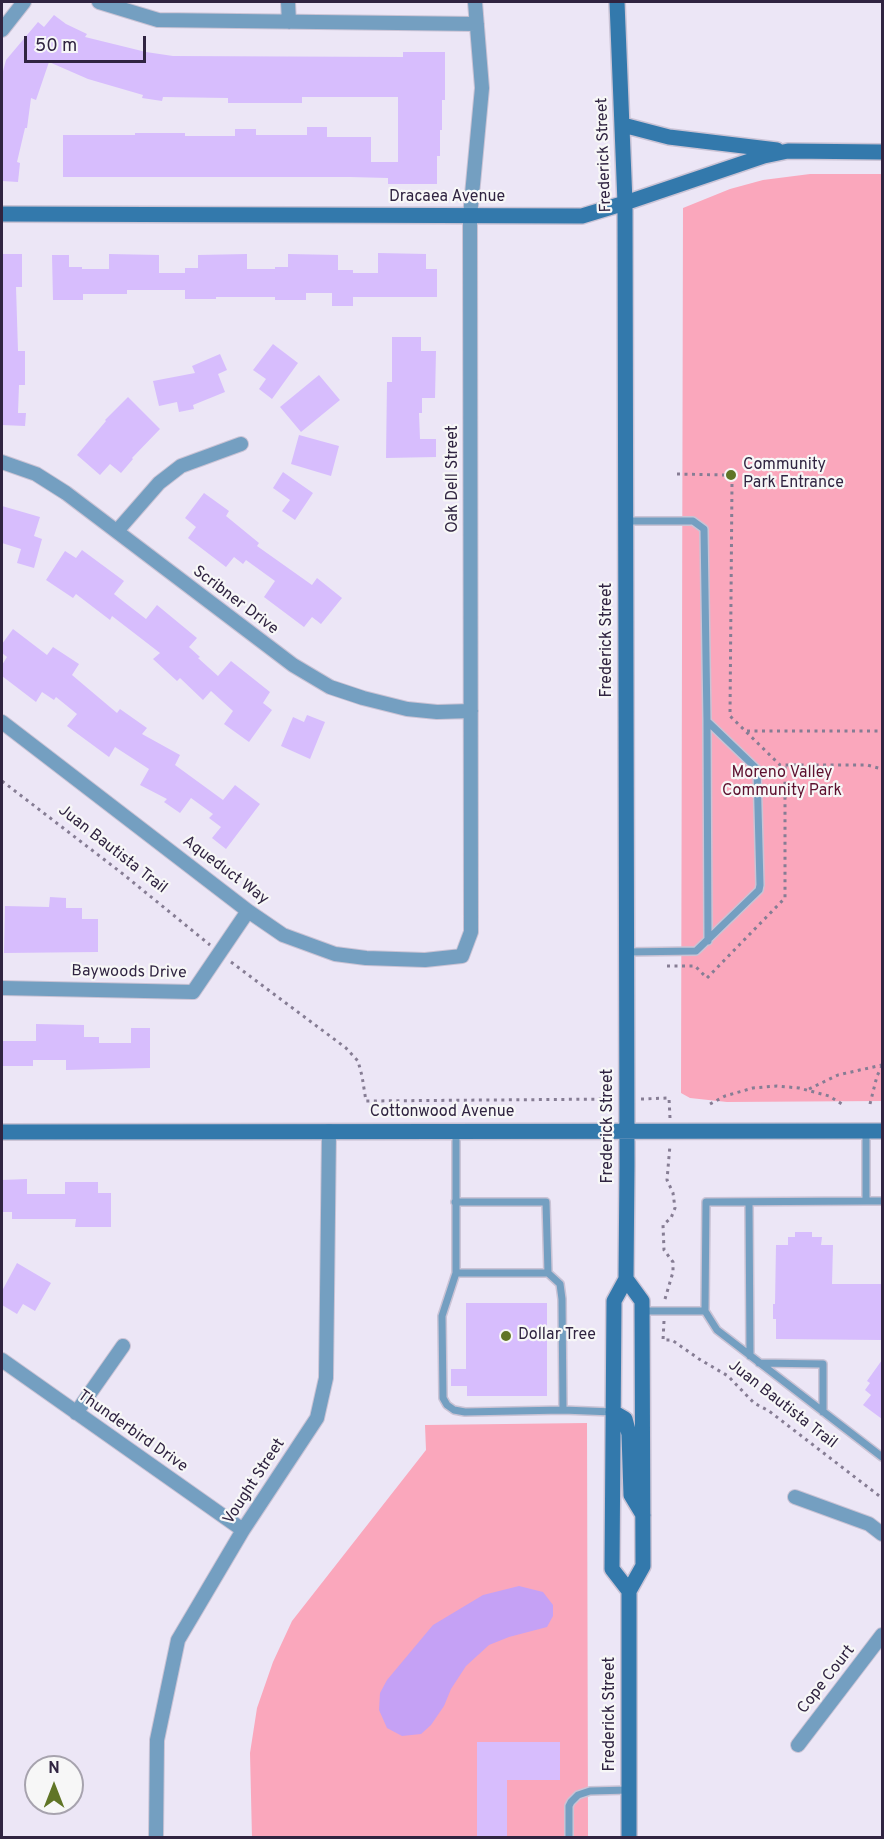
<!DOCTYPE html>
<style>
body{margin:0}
#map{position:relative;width:884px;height:1839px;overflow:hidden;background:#ece6f6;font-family:Overpass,sans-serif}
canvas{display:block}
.frame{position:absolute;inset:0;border:3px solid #302441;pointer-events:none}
.north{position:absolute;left:24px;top:1755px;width:60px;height:60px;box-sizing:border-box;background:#f7f7f7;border:2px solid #a7a3ae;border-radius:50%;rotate:0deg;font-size:16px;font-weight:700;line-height:24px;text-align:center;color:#302441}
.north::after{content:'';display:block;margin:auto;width:21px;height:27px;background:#607526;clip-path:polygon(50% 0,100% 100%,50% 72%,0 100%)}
.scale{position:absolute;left:24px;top:36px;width:122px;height:27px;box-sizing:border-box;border:3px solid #302441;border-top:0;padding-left:8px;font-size:18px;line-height:21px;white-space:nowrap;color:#302441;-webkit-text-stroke:4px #f7f7f7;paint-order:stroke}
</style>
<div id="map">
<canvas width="884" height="1839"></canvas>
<div class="frame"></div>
<div class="north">N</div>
<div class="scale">50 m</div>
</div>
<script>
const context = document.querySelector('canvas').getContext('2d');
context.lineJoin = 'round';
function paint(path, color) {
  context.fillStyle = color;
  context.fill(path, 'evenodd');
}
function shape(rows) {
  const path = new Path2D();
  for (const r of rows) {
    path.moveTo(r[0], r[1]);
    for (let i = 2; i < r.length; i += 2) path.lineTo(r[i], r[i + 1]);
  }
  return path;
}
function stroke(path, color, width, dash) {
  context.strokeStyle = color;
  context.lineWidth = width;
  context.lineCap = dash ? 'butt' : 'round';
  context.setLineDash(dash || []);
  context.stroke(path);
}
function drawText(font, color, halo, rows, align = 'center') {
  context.font = font + ' Overpass,sans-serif';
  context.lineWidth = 4.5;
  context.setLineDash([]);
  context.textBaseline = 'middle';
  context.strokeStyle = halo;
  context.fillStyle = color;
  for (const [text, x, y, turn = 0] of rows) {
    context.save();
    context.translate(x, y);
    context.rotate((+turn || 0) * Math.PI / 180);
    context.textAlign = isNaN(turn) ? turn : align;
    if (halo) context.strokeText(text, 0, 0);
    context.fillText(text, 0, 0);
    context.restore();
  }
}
paint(shape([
 [810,174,882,174,882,1101,727,1102,690,1098,681,1093,683,208,730,189,763,180],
 [587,1423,588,1837,252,1838,250,1753,257,1708,273,1662,292,1621,426,1450,425,1425]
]), '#faa7bc');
paint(shape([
 [519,1586,543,1592,553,1605,553,1616,547,1627,509,1637,489,1645,466,1666,451,1689,444,1706,431,1725,421,1734,402,1736,387,1728,379,1710,380,1693,387,1680,433,1625,483,1595]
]), '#c5a1f5');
paint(shape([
 [54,15,66,24,87,34,85,37,146,52,173,56,403,57,403,52,445,52,445,100,442,100,442,130,440,130,440,156,437,156,437,184,388,184,388,178,350,177,63,177,63,135,135,135,135,133,185,133,185,136,235,136,235,129,256,129,256,135,307,135,307,127,327,127,327,137,371,137,371,162,398,162,398,97,302,97,302,103,228,103,228,98,163,97,162,101,142,98,143,95,88,79,49,62,36,100,31,98,27,128,25,128,17,162,20,163,18,182,2,181,2,75,6,60,38,22,44,27],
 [378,253,426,254,426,269,437,269,437,297,353,297,353,306,332,306,332,293,306,293,306,300,275,300,275,297,216,297,216,299,185,299,185,290,127,290,127,294,83,294,83,300,53,300,52,255,69,255,69,267,82,267,82,269,109,269,109,254,159,255,159,273,185,273,185,268,198,268,198,255,247,254,247,269,275,269,275,267,288,267,288,254,338,255,338,270,353,270,353,273,378,273],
 [2,254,22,254,22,287,16,287,18,351,25,351,25,385,19,385,18,413,26,413,25,426,2,425],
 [392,337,421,337,421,351,436,351,435,398,422,398,422,413,419,413,420,439,436,439,436,457,386,458,387,382,392,382],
 [273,344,298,363,272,399,259,389,266,379,253,370],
 [220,354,227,370,218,374,225,392,193,405,194,409,179,412,177,402,159,406,153,381,195,373,192,366],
 [319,375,340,400,301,432,280,407],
 [128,397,160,429,132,458,133,459,121,473,110,464,100,475,77,455,106,421,105,420],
 [299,435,339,446,331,476,291,464],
 [283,472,313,493,295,520,282,511,290,500,273,488],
 [204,493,229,511,226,516,259,543,257,546,312,585,317,578,342,598,321,624,312,617,304,627,264,597,275,581,246,560,243,564,234,557,226,567,188,538,196,527,185,518],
 [2,506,40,517,34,536,42,539,34,568,17,563,21,549,2,543],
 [82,550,124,581,114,594,124,602,146,619,157,605,197,638,189,647,200,657,198,658,218,676,231,661,270,692,263,703,272,710,249,742,224,724,233,711,211,691,203,700,180,678,177,681,153,659,160,653,112,616,110,620,76,594,73,598,46,580,65,551,76,558],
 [13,629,47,655,53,647,79,664,72,675,117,713,120,709,147,728,142,734,180,755,175,765,223,800,235,785,260,804,226,849,212,838,221,827,209,818,213,814,191,798,180,813,164,802,167,799,140,785,149,769,115,747,109,757,67,726,77,714,56,697,54,700,42,692,36,702,2,676,2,665,7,657,2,653,2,644],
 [307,715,325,722,310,759,281,746,293,717,304,722],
 [50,897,66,898,66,908,82,908,82,919,98,919,98,952,4,953,5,906,49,907],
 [36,1024,84,1025,84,1037,99,1037,99,1043,131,1043,131,1028,150,1028,150,1068,66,1070,66,1060,33,1060,33,1066,2,1066,2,1041,36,1041],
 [27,1179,27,1194,65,1194,65,1182,98,1182,98,1193,111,1193,111,1227,75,1227,76,1219,12,1219,12,1212,2,1212,2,1180],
 [795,1232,812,1232,812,1237,822,1237,821,1245,833,1245,832,1284,882,1284,882,1340,776,1339,776,1319,773,1319,773,1304,775,1304,776,1245,788,1245,788,1237,795,1237],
 [17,1263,51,1283,35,1311,23,1304,17,1314,2,1305,2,1291],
 [466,1303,547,1303,547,1396,467,1396,467,1386,451,1386,451,1369,466,1369],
 [882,1360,882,1419,863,1405,871,1395,865,1390,870,1383,867,1381],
 [477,1742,560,1742,560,1780,507,1780,507,1838,477,1838]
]), '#d7bdfd');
const lane = shape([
 [625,521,693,521,704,529,707,721,757,769,760,885,759,890,696,951,626,952],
 [707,721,708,941],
 [456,1131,456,1273,442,1316,443,1398,447,1405,454,1410,465,1412,563,1410,613,1412],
 [866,1131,866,1201,706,1202,705,1311,717,1330,882,1457],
 [866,1201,882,1201],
 [455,1202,546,1202,548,1273],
 [749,1202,750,1356],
 [456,1273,548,1273,560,1284,562,1299,563,1410],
 [642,1311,705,1311],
 [759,1363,823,1364,823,1412],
 [569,1838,569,1806,571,1802,578,1795,590,1791,629,1790]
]);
const street = shape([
 [99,2,158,20,477,24],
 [288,2,289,22],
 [2,30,24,2],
 [2,462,36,474,66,493,293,665,330,687,363,698,407,709,437,712,471,711],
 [117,531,159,483,181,466,241,444],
 [2,722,248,911,283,935,335,954,366,958,425,960,462,956,471,932,470,216,482,88,475,2],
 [2,988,193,992,248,911],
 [2,1360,243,1530],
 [76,1413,123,1346],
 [795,1497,869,1524,882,1534],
 [798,1745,882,1635],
 [156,1838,157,1740,178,1640,243,1530,317,1418,326,1378,329,1131]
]);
const secondary = shape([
 [617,2,625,203,627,1165,626,1279,614,1301,612,1569,629,1591],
 [623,125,669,137,777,150],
 [2,214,582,216,625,203,764,156,788,151,882,152],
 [2,1132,882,1131],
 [626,1279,642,1301,643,1566,629,1591,629,1838],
 [613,1412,625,1419,629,1434,631,1495,643,1515]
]);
stroke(lane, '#cac3d5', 10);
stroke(street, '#cac3d5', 16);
stroke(secondary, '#cac3d5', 18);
stroke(shape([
 [677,474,725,475,732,482,730,716,780,765,867,765,882,769],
 [747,731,882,731],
 [2,781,123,874,210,945],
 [231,962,346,1048,358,1061,362,1076,366,1101,613,1099],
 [667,966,695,966,707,978,785,898,785,765],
 [809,1089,838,1075,882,1065],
 [641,1099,669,1098,670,1118],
 [710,1104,725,1096,753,1088,777,1086,799,1088,829,1096,842,1104],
 [870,1104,877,1076,882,1066],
 [665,1299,673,1272,673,1262,664,1250,663,1225,671,1218,675,1208,673,1193,667,1180,670,1145],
 [664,1321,663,1340,672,1340,699,1359,728,1376,754,1403,769,1411,882,1498]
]), '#867d94', 3, [3, 4.5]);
stroke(lane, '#749fc1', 7);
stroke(street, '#749fc1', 14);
stroke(secondary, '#3379ac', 15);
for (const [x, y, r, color] of [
 [731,475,6,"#607526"],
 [506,1336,6,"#607526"]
]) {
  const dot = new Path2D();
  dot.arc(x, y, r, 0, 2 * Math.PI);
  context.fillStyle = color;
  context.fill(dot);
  stroke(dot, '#f7f7f7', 2);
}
drawText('16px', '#302441', '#f7f7f7', [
 ["Frederick Street",605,155,-92],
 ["Dracaea Avenue",447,198],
 ["Oak Dell Street",454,479,-90],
 ["Scribner Drive",235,601,37],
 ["Frederick Street",608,640,-90],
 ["Juan Bautista Trail",112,850,38],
 ["Aqueduct Way",225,871,37],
 ["Baywoods Drive",129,973,1],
 ["Cottonwood Avenue",442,1113],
 ["Frederick Street",609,1126,-90],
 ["Juan Bautista Trail",782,1405,38],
 ["Thunderbird Drive",132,1432,35],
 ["Vought Street",255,1482,-57],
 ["Cope Court",827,1680,-52],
 ["Frederick Street",611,1714,-90]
]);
drawText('16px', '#302441', '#f7f7f7', [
 ["Community",743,466],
 ["Park Entrance",743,484],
 ["Dollar Tree",518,1336]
], 'left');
drawText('16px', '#5d102e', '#f7f7f7', [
 ["Moreno Valley",782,774],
 ["Community Park",782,792]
]);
</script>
